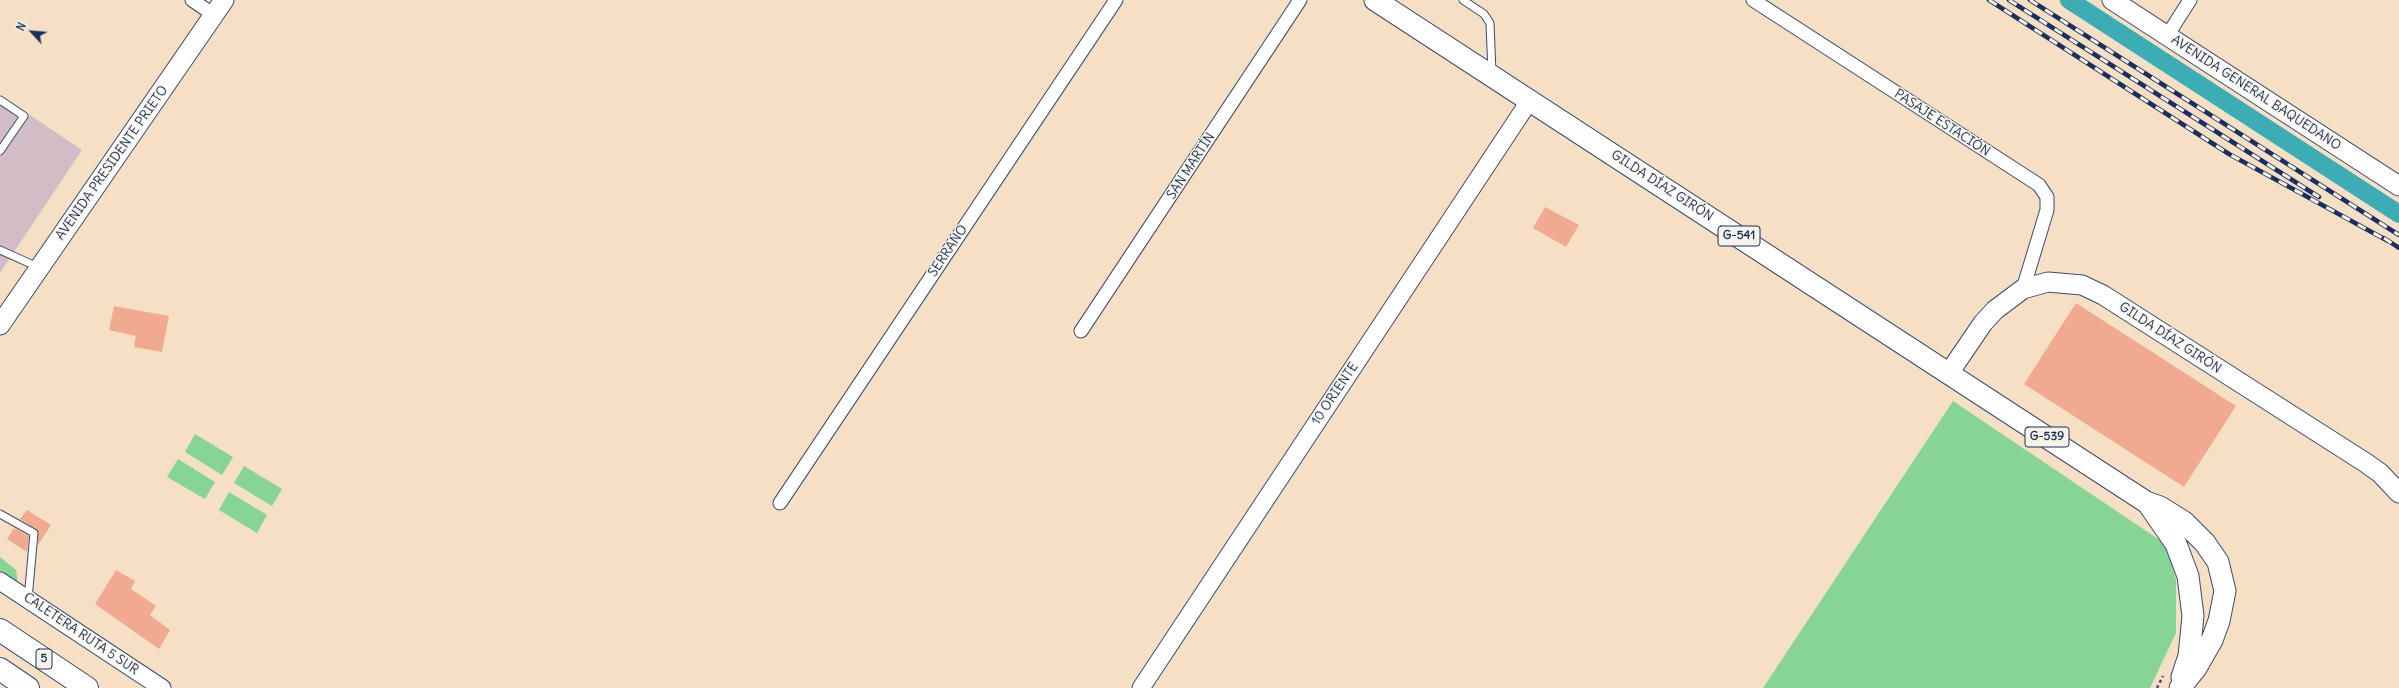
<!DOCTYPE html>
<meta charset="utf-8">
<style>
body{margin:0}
#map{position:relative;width:2399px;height:688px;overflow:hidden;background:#f5e0c6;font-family:Delius,sans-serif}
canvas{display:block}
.north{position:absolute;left:12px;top:12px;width:40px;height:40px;-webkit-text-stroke:3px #f7f3e8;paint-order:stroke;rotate:296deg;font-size:11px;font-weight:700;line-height:16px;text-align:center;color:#1b2f5e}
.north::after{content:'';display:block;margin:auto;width:14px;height:18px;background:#1b2f5e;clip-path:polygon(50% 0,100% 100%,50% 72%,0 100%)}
</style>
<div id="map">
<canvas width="2399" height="688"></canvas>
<div class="north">N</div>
</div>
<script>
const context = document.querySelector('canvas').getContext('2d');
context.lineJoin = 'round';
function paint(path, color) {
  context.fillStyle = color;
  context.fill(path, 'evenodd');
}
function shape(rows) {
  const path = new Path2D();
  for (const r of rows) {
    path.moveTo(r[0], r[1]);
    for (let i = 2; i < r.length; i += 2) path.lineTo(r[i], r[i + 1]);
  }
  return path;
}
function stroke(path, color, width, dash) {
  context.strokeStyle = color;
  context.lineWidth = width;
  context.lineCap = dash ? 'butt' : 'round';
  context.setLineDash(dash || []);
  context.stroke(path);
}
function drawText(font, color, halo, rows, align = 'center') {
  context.font = font + ' Delius,sans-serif';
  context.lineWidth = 3;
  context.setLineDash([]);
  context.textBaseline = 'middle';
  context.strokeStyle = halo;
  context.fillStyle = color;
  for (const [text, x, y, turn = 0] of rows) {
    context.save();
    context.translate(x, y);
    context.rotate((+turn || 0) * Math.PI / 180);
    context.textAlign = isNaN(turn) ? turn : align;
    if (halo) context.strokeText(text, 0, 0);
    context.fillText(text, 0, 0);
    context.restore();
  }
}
paint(shape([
 [0,95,82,150,0,273]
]), '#d2bdc7');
paint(shape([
 [1953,401,2167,545,2176,580,2176,633,2150,688,1763,688],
 [195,434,233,457,222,475,185,452],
 [178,459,215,482,205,499,167,477],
 [244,466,282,489,272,506,234,483],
 [229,492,267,515,257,533,219,510],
 [0,557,16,570,18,584,0,572]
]), '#86d594');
stroke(shape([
 [2069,0,2399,214]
]), '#3cadb5', 18);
paint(shape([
 [1545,207,1579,225,1566,247,1533,228],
 [2076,303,2236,406,2184,487,2024,384],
 [114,306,169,316,162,352,134,347,136,336,109,330],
 [27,510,51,525,38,545,38,530,20,519],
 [14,528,29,536,27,552,7,539],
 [116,570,135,581,131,589,156,606,150,615,170,630,159,649,95,604]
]), '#f1a991');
const service = shape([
 [1463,0,1484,14,1490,23,1492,73],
 [0,100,24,116,0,151],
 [0,250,38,267],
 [0,514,34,533,28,599]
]);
const minor = shape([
 [192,0,214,15],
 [1753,0,2039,185,2047,197,2047,210,2023,289],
 [2167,36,2190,0],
 [1081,331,1300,0],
 [780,503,1116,0]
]);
const tertiary = shape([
 [0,581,162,688],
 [1141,688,1530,100]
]);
const secondary = shape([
 [2112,0,2399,186],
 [0,325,224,0],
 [1949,373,1983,323,1995,310,2023,289,2048,282,2082,285,2103,295,2366,463,2380,473,2399,493]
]);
const primary = shape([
 [1375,0,2146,502,2160,507,2184,522,2205,543,2218,562,2225,591,2219,621,2212,640,2196,668,2180,688],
 [2149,505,2176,544,2188,576,2193,616,2189,656,2182,677]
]);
const motorway = shape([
 [0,630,87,688],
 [0,669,28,688]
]);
stroke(service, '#3c4a6e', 9);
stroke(minor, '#3c4a6e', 15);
stroke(tertiary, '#3c4a6e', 19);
stroke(secondary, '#3c4a6e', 21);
stroke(primary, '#3c4a6e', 23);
stroke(motorway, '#3c4a6e', 24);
stroke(shape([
 [2157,688,2163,676]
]), '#3c4a6e', 2.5, [3, 3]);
stroke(service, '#fff', 7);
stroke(minor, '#fff', 13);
stroke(tertiary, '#fff', 17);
stroke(secondary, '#fff', 19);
stroke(primary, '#fff', 21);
stroke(motorway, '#fff', 22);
const rail = shape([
 [1989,0,2229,154,2388,241],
 [2009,0,2319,197],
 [2030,0,2399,235],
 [2384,238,2399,248]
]);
stroke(rail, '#1b2f5e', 4.5);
stroke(rail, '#f7f3e8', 3, [9]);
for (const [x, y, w] of [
 [1739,236,42],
 [2047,437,44],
 [44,659,16]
]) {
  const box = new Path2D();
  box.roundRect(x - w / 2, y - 10, w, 20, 3);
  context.fillStyle = '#f7f3e8';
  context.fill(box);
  stroke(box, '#1b2f5e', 1);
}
drawText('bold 12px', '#1b2f5e', null, [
 ["G-541",1739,236],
 ["G-539",2047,437],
 ["5",44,659]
]);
drawText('13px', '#1b2f5e', '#f7f3e8', [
 ["AVENIDA GENERAL BAQUEDANO",2256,93,33],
 ["PASAJE ESTACIÓN",1942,123,33],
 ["AVENIDA PRESIDENTE PRIETO",112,163,-55],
 ["SAN MARTÍN",1191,166,-57],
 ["GILDA DÍAZ GIRÓN",1662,186,33],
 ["SERRANO",948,251,-56],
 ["GILDA DÍAZ GIRÓN",2170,338,33],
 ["10 ORIENTE",1335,394,-56],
 ["CALETERA RUTA 5 SUR",81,634,34]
]);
</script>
